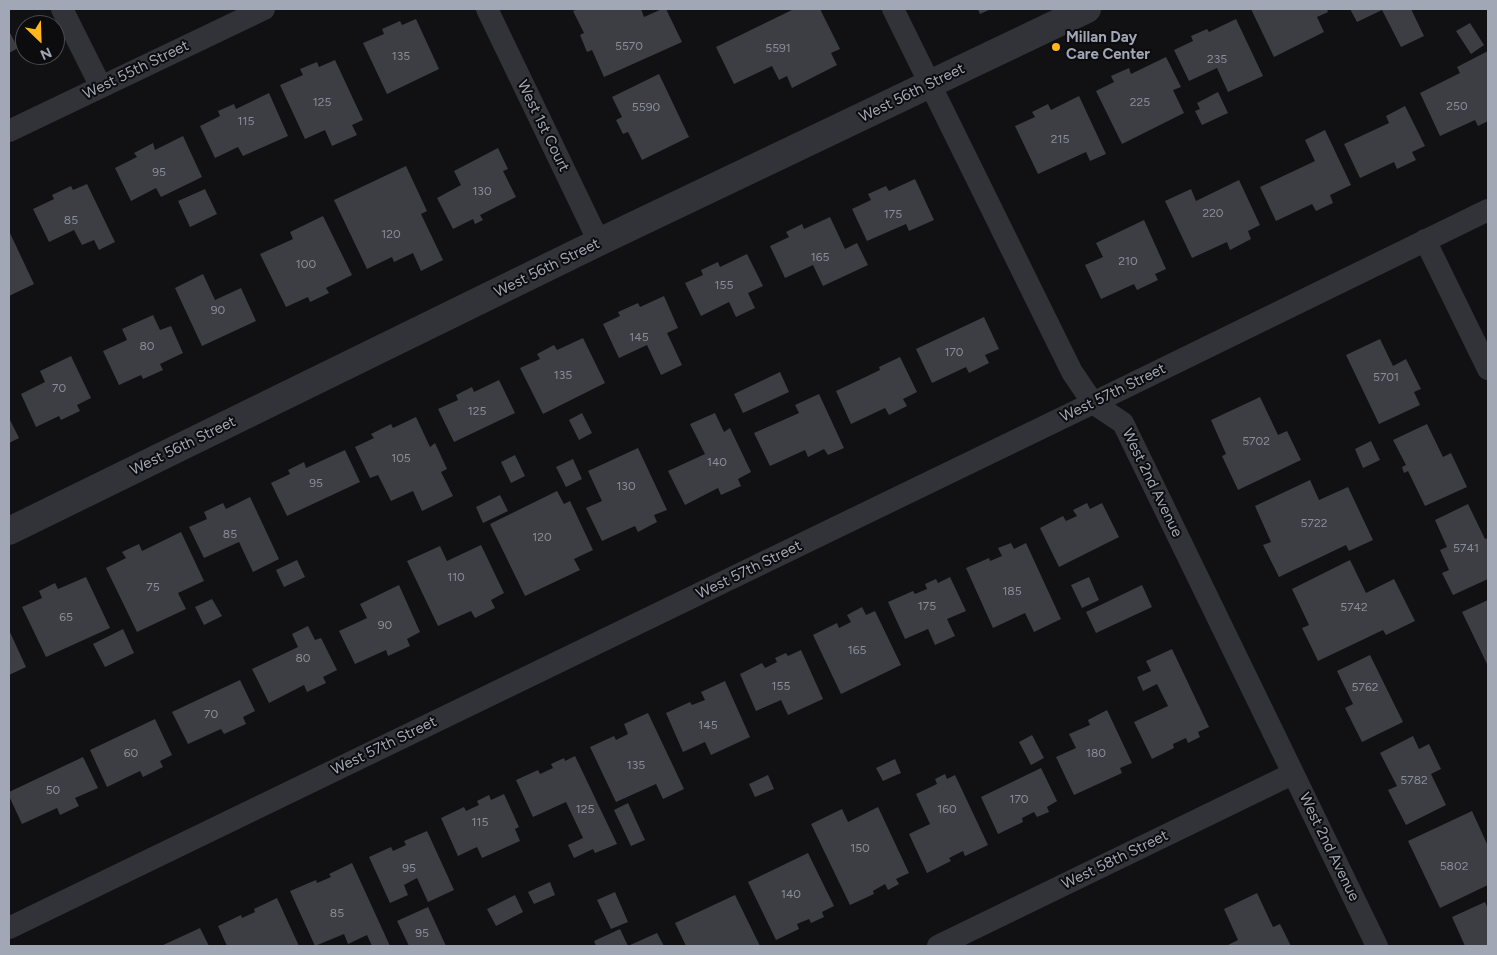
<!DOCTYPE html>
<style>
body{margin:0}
#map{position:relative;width:1497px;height:955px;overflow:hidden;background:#111113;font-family:Figtree,sans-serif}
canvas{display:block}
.frame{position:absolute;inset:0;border:10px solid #a1a7b5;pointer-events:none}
.north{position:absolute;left:15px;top:15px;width:50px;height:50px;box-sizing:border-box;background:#0c0c0e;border:1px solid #484a51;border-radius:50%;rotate:156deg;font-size:14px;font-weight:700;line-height:20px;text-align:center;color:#a1a7b5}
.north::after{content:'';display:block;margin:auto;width:18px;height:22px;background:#ffb71d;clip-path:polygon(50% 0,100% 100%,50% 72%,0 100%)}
</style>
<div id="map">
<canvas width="1497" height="955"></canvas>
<div class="frame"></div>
<div class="north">N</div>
</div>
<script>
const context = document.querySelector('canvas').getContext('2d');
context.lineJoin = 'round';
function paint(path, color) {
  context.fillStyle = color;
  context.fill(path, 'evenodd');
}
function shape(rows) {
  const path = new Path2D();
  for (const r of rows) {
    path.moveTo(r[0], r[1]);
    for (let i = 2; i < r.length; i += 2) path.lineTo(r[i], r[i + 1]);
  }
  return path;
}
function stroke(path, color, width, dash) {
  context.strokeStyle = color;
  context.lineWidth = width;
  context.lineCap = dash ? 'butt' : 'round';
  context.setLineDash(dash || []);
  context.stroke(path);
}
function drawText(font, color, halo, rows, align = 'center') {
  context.font = font + ' Figtree,sans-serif';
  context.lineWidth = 4;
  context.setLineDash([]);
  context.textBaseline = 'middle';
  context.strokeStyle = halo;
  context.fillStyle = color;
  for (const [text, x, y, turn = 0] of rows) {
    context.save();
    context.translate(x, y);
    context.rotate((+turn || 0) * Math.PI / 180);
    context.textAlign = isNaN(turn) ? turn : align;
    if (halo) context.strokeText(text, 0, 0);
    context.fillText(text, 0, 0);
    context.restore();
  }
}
paint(shape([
 [578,9,641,9,644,17,662,9,666,9,682,42,604,77,592,50,587,52,580,35,584,33,573,11],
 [794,9,820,9,840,49,831,53,837,65,792,88,787,76,779,80,772,66,734,84,716,47],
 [978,9,991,9,980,14],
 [1251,9,1327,9,1328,12,1317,17,1324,32,1274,57],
 [1350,9,1411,9,1424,36,1401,47,1382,10,1357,22],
 [416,19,439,69,387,94,363,43,384,34,382,29,400,21,402,25],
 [1236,19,1263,76,1228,92,1217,68,1189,81,1174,50,1193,41,1191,36,1207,29,1209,32],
 [1470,23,1484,45,1471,54,1456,31],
 [9,31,18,48,9,53],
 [1488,51,1488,121,1478,126,1475,120,1440,136,1420,93,1460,73,1457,67],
 [1166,57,1181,87,1173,90,1184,113,1122,144,1096,91,1114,82,1111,76,1129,68,1131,74],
 [335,60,363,120,352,125,357,135,332,146,325,130,305,139,280,85,303,75,300,69,317,62,319,67],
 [659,74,689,137,642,160,628,132,623,134,616,120,622,117,612,97],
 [1218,92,1228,113,1202,125,1195,111,1200,109,1197,103],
 [269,93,288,136,243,156,238,147,215,158,200,126,220,116,218,111,234,104,236,109],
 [1079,96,1106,154,1090,161,1086,152,1038,174,1015,126,1035,117,1032,112,1048,104,1051,110],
 [1405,106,1425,146,1412,152,1416,160,1397,169,1394,162,1360,178,1344,144,1389,123,1386,116],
 [1325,130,1351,185,1330,195,1333,203,1316,211,1312,204,1276,221,1260,187,1315,161,1305,140],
 [183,136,202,177,161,197,156,188,131,201,115,168,137,157,134,153,153,143,155,150],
 [498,148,508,169,503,171,516,197,480,215,483,220,475,224,473,219,453,229,437,198,461,185,454,171],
 [406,166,427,211,421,214,443,260,421,271,413,253,394,262,392,257,367,269,334,200],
 [915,179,934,220,909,231,906,224,867,241,852,209,871,200,868,194,886,186,889,191],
 [1239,180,1260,225,1248,231,1251,239,1230,250,1227,242,1192,258,1165,201,1191,189,1196,201],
 [87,184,115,242,99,250,94,240,82,245,74,230,49,242,33,209,54,199,52,195,71,186,73,190],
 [205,189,217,214,190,227,178,201],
 [323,216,352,275,326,288,329,293,310,302,308,297,286,307,260,254,293,239,290,232],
 [830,217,845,249,857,243,868,265,823,286,813,265,785,278,770,246,789,237,786,232,802,224,804,229],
 [1144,220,1166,269,1155,274,1158,280,1137,290,1134,284,1101,299,1085,265,1103,257,1096,243],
 [9,231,34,284,9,296],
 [747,254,763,286,748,293,755,308,736,317,729,302,701,316,685,283,703,275,701,270,718,262,720,267],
 [203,274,215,300,241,288,256,321,202,346,175,288],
 [664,296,678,328,667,333,682,365,661,375,647,345,619,358,603,324,620,316,618,312,638,303,640,307],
 [153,315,160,330,171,326,183,353,160,364,163,370,143,379,141,375,119,385,103,351,127,340,122,329],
 [984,317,999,349,985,355,989,363,969,373,966,367,932,383,916,349],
 [583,338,605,383,543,414,520,368,540,359,537,354,554,345,557,350],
 [1380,339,1393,366,1406,359,1421,389,1414,392,1420,405,1379,424,1346,355],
 [71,356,91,398,77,405,80,411,61,420,59,416,36,427,21,394,45,382,40,371],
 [900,357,917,392,903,399,907,406,889,415,885,408,851,424,836,391,880,370,879,367],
 [780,372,789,392,743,413,734,394],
 [499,380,515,413,454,442,438,409,458,400,456,395,472,387,474,392],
 [819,394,844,448,828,455,824,449,808,457,805,450,770,466,754,433,799,413,795,405],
 [1260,397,1278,435,1287,431,1301,460,1238,490,1222,456,1226,454,1211,420],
 [582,413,592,433,579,440,569,420],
 [715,413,724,432,730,428,751,472,738,479,741,486,721,495,718,488,685,505,668,471,705,454,690,424],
 [416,417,430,447,435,443,447,469,441,472,453,496,422,511,413,491,391,501,378,475,370,478,355,447,374,438,371,434,391,424,393,428],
 [9,418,19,438,9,443],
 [1427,424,1443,457,1451,453,1467,487,1425,506,1408,471,1404,473,1402,467,1406,465,1393,440],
 [1371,441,1380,460,1363,468,1355,449],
 [638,448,667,510,654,515,657,522,638,532,635,526,602,541,586,508,602,501,588,471],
 [345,450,360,482,287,516,271,483,290,474,288,470,304,462,306,468],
 [515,455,525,476,511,483,501,462],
 [573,459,582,479,566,487,556,467],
 [1310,480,1319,500,1348,487,1373,540,1349,551,1346,545,1279,577,1263,545,1271,542,1255,506],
 [557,491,564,504,570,501,593,550,574,559,580,570,525,596,490,524],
 [500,495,508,511,483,523,476,507],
 [250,497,279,559,253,572,239,542,204,558,189,527,207,519,204,512,223,503,226,509],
 [1087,503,1090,509,1102,503,1119,537,1059,567,1040,528,1063,516,1066,521,1077,516,1073,510],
 [1468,504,1485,539,1488,538,1488,579,1453,595,1442,573,1449,570,1440,550,1447,547,1435,520],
 [181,532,204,581,178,593,186,609,137,632,106,568,126,558,122,552,139,544,142,551],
 [1011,543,1014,549,1026,543,1061,619,1034,632,1025,613,993,628,966,568,989,558,990,561,1002,556,998,548],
 [481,545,504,593,491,600,495,608,475,618,471,611,438,626,407,561,440,546,447,561],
 [297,560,305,577,284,587,276,570],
 [1350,560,1366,593,1394,579,1415,621,1386,635,1383,630,1318,661,1302,628,1309,625,1292,589],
 [86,577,110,628,46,657,22,607,42,598,39,591,55,583,58,589],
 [950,577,966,611,947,619,955,636,935,645,928,629,905,639,888,602,913,591,915,594,927,589,925,584,936,579,938,583],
 [1089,577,1099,600,1082,608,1071,585],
 [399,585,420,632,407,639,410,646,388,656,386,650,355,664,339,631,367,618,360,604],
 [1142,585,1152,607,1096,633,1086,612],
 [212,599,222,616,204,625,195,607],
 [1488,600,1488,666,1462,612],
 [862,607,866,615,875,611,901,665,841,694,813,635,837,623,839,628,851,622,847,615],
 [308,626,315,640,321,638,337,670,323,677,326,683,307,692,304,685,269,703,252,669,298,647,292,634],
 [123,629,134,653,105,667,93,644],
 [9,630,26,667,9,675],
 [1172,649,1209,727,1198,732,1200,737,1188,743,1186,738,1173,744,1174,748,1152,759,1134,722,1168,706,1157,684,1143,691,1137,677,1151,671,1146,661],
 [801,650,823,699,788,715,781,700,756,711,740,674,762,663,765,668,777,662,775,658,786,653,788,656],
 [1370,655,1403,722,1362,742,1345,708,1353,704,1337,671],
 [240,680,255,711,243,717,246,724,224,734,221,729,188,744,172,712],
 [725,681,750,737,711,755,705,742,683,752,666,713,690,702,692,705,705,700,701,692],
 [1107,710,1132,763,1120,768,1122,773,1074,795,1056,757,1076,748,1069,734,1090,725,1088,720],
 [648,713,684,789,663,799,656,784,616,802,590,747,614,736,616,740,628,734,624,724],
 [155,719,172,755,160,761,163,767,143,777,140,771,107,787,90,750],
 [1032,735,1044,758,1031,765,1019,742],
 [1413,736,1419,749,1429,744,1441,769,1431,774,1446,805,1406,825,1388,790,1397,786,1380,753],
 [575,756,617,844,595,853,593,849,574,858,568,845,583,838,566,802,533,817,516,780,538,770,540,774,553,768,551,764,564,758,565,761],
 [83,757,98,788,75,798,79,806,60,815,57,808,22,824,9,796,9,792],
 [895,759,901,773,883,781,876,768],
 [1041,768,1057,801,1047,807,1049,812,1037,817,1034,812,1022,818,1023,822,998,834,981,797],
 [945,774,947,779,955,775,988,845,965,856,963,851,949,858,951,861,927,873,909,834,930,824,916,794,937,784,935,779],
 [768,775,774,789,755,797,749,784],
 [504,794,519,827,515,829,520,841,482,858,477,847,458,856,441,818,464,807,466,811,479,805,477,801,489,795,491,800],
 [628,803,645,840,631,846,614,810],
 [878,807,909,873,896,879,899,884,888,890,885,884,873,891,874,894,850,905,811,824,842,809,848,822],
 [1472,811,1488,846,1488,885,1440,908,1408,841],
 [427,831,454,890,428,902,417,878,404,885,408,895,390,903,369,857,391,847,393,851,406,845,404,841],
 [808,853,834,906,822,912,824,917,811,923,809,919,797,924,799,929,776,940,748,882],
 [352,863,390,946,372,946,367,935,348,944,344,934,315,946,290,891,316,880,317,883,331,877,329,874],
 [550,882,555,895,534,904,528,892],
 [615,892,628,922,611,929,597,900],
 [1257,893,1273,927,1280,924,1291,946,1226,946,1238,940,1224,909],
 [515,895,523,912,496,926,487,909],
 [735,895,760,946,686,946,675,923],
 [277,898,299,946,227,946,218,926,241,915,242,918,255,912,254,909],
 [1485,902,1488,909,1488,946,1465,946,1452,917],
 [428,907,446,946,409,946,397,921],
 [200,928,209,946,161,946],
 [620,929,628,946,657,933,664,946,596,946,594,941]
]), '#3d3e43');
stroke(shape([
 [62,9,101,87],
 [487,9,599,242],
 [893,9,1072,372,1093,403,1123,423,1377,946],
 [9,131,264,9],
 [1425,240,1488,369],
 [9,928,1093,403,1488,210],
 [938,946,1292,774]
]), '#323338', 22);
stroke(shape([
 [9,531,599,242,1087,9]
]), '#323338', 28);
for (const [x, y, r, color] of [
 [1056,47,5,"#ffb71d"]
]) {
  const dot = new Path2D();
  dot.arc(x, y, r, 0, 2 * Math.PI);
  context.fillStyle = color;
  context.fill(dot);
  stroke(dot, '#0c0c0e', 2);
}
drawText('12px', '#888d98', null, [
 ["5570",629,46],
 ["5591",778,48],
 ["135",401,56],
 ["235",1217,59],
 ["125",322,102],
 ["225",1140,102],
 ["250",1457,106],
 ["5590",646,107],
 ["115",246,121],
 ["215",1060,139],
 ["95",159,172],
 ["130",482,191],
 ["220",1213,213],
 ["175",893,214],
 ["85",71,220],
 ["120",391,234],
 ["165",820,257],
 ["210",1128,261],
 ["100",306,264],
 ["155",724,285],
 ["90",218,310],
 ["145",639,337],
 ["80",147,346],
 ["170",954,352],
 ["135",563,375],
 ["5701",1386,377],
 ["70",59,388],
 ["125",477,411],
 ["5702",1256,441],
 ["105",401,458],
 ["140",717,462],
 ["95",316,483],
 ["130",626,486],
 ["5722",1314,523],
 ["85",230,534],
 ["120",542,537],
 ["5741",1466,548],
 ["110",456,577],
 ["75",153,587],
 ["185",1012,591],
 ["175",927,606],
 ["5742",1354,607],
 ["65",66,617],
 ["90",385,625],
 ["165",857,650],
 ["80",303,658],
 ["155",781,686],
 ["5762",1365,687],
 ["70",211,714],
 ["145",708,725],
 ["60",131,753],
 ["180",1096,753],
 ["135",636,765],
 ["5782",1414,780],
 ["50",53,790],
 ["170",1019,799],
 ["125",585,809],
 ["160",947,809],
 ["115",480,822],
 ["150",860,848],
 ["5802",1454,866],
 ["95",409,868],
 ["140",791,894],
 ["85",337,913],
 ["95",422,933]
]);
drawText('bold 15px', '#a1a7b5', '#0c0c0e', [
 ["Millan Day",1066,38],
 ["Care Center",1066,55]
], 'left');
drawText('15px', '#a1a7b5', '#0c0c0e', [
 ["West 55th Street",136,70,-26],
 ["West 56th Street",912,93,-26],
 ["West 1st Court",543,126,64],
 ["West 56th Street",547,268,-26],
 ["West 57th Street",1113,393,-26],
 ["West 56th Street",183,446,-26],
 ["West 2nd Avenue",1152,483,64],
 ["West 57th Street",749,570,-26],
 ["West 57th Street",384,746,-26],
 ["West 2nd Avenue",1329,847,64],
 ["West 58th Street",1115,860,-26]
]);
</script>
